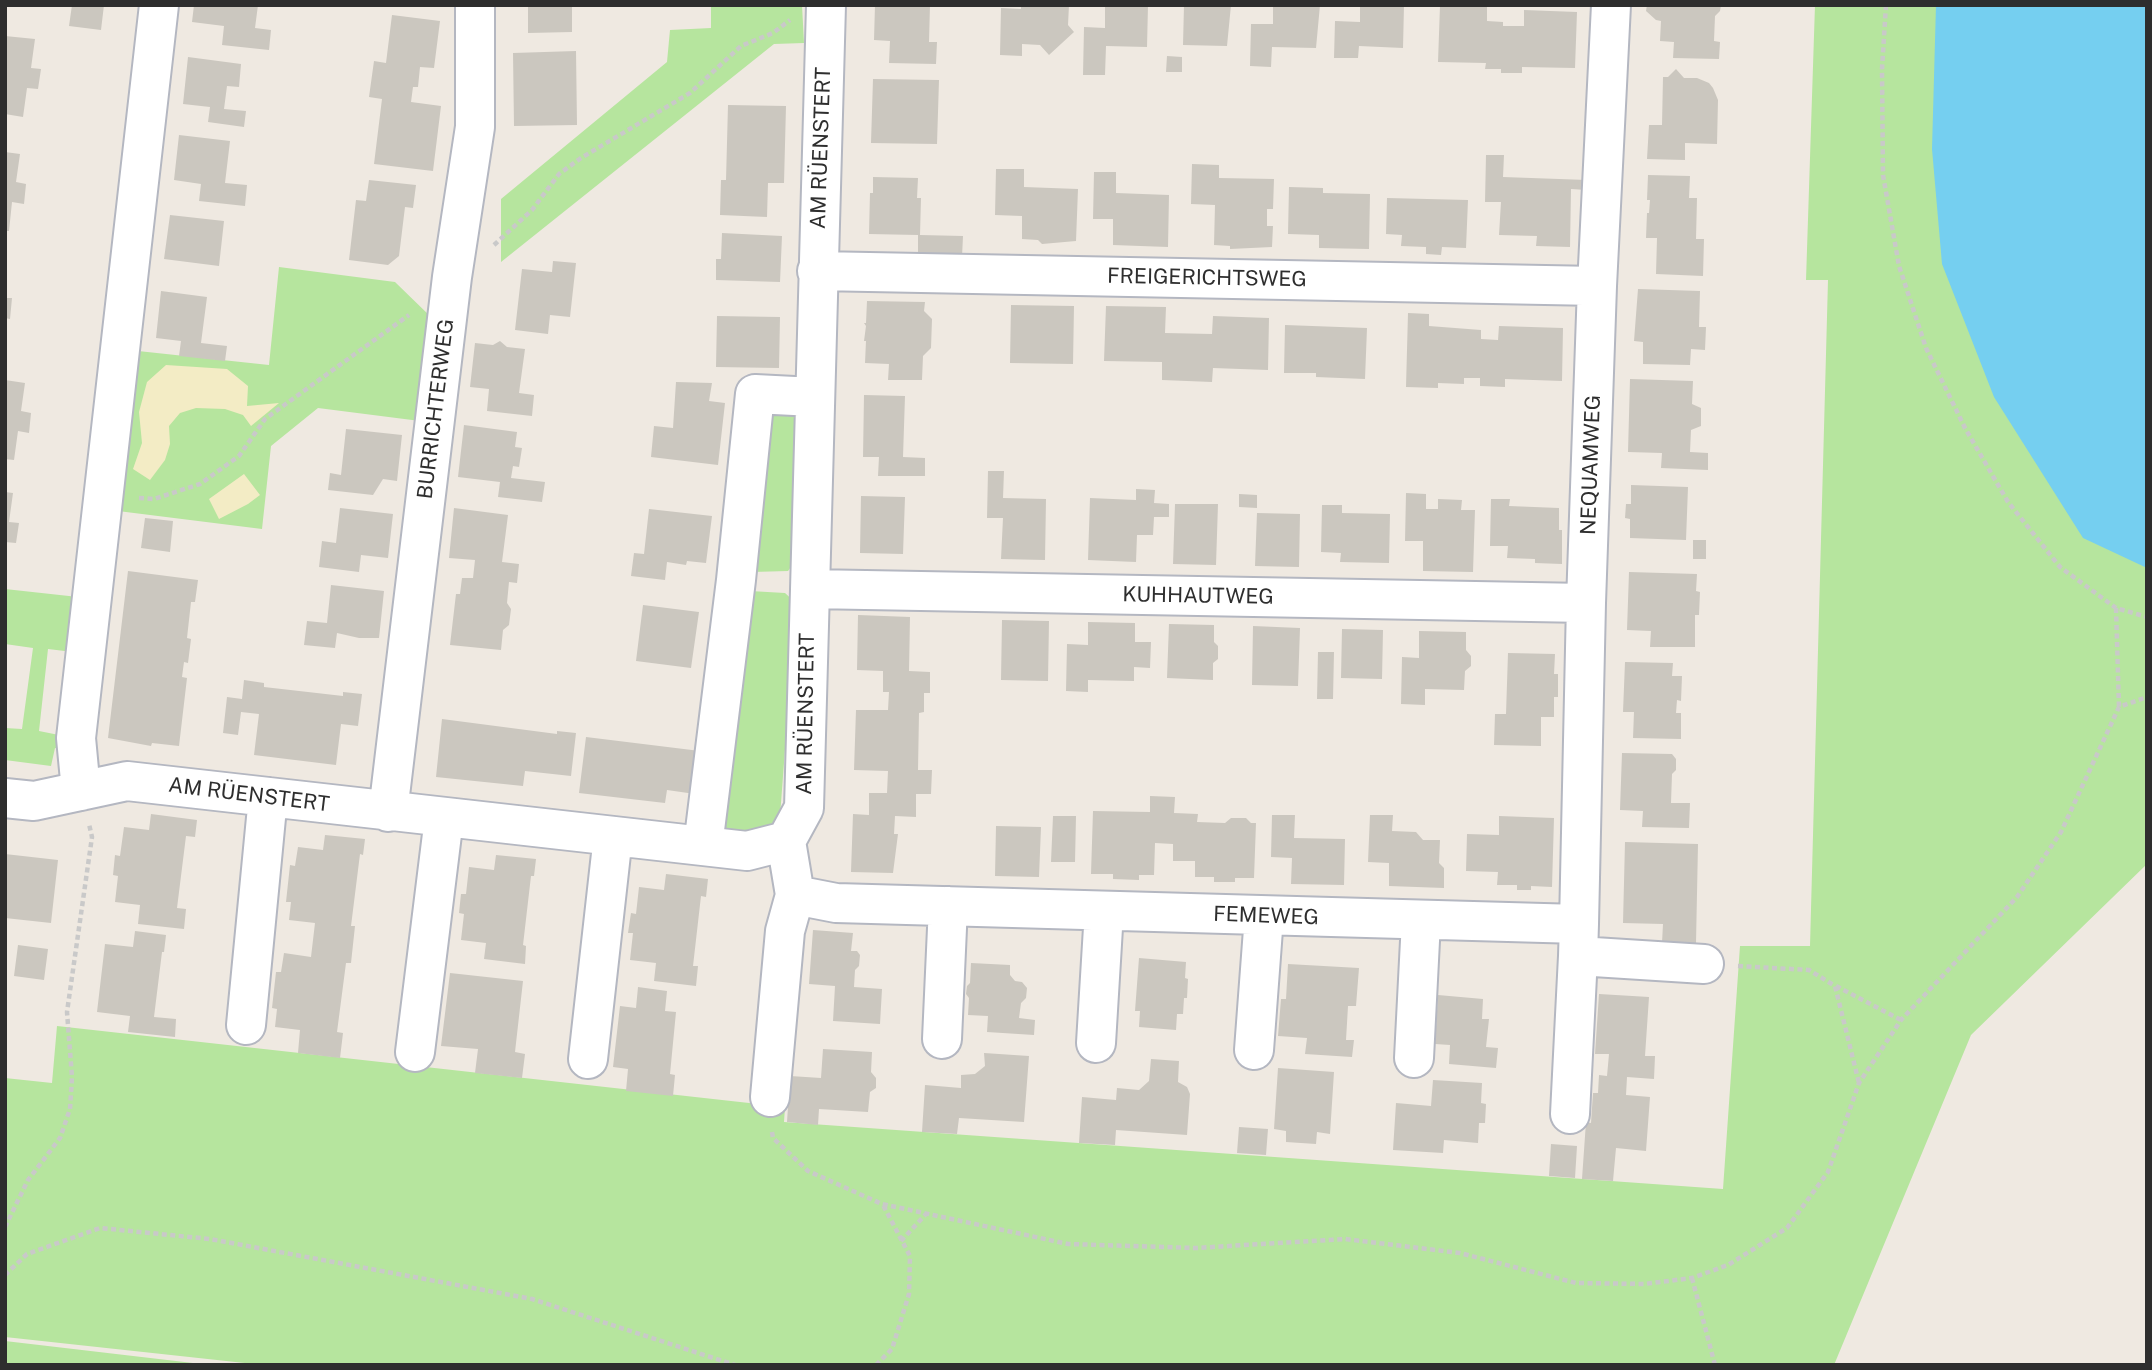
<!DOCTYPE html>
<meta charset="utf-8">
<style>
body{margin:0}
#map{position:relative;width:2152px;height:1370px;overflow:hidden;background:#efe9e1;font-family:"Public Sans",sans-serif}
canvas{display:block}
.frame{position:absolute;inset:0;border:7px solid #2e2e2e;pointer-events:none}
</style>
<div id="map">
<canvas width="2152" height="1370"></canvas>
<div class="frame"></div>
</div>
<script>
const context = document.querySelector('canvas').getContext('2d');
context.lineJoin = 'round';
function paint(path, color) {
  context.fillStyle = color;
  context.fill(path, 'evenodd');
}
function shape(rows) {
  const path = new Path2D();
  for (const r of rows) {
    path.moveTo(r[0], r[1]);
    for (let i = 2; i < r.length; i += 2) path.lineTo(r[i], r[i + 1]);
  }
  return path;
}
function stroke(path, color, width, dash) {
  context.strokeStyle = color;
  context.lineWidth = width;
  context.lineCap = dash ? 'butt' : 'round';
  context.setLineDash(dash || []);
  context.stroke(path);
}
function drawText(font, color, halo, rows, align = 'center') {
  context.font = font + ' "Public Sans",sans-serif';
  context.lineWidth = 5;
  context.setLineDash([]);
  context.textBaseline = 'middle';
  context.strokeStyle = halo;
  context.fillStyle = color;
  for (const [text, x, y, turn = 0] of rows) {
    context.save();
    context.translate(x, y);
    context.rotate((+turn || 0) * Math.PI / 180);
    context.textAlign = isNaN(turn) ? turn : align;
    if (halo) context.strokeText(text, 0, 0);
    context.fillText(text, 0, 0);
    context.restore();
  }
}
paint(shape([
 [711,5,802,5,804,43,774,44,501,262,501,199,667,62,670,30,711,28],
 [1815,5,2147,5,2147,864,1971,1035,1834,1365,263,1365,5,1337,5,1078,52,1083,57,1026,785,1107,784,1122,1723,1189,1740,946,1810,946,1828,280,1806,280],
 [279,267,395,282,431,317,420,421,318,408,271,446,262,529,118,511,138,351,269,365],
 [772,409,797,415,794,563,788,571,752,572],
 [5,589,78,597,73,652,48,649,39,731,64,736,63,749,55,748,51,766,5,760,5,728,22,729,33,648,5,644],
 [750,591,785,593,796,603,780,816,766,829,744,837,712,830],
 [5,1341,210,1365,5,1365]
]), '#b6e59e');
paint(shape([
 [166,365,227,369,248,386,247,406,279,403,251,426,243,415,225,409,196,408,180,413,169,426,170,444,165,460,150,480,133,469,142,443,139,412,147,382],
 [244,474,260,495,248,504,219,519,209,499]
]), '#f3ecc5');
paint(shape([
 [1936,5,2147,5,2147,568,2083,538,1994,397,1942,264,1932,149]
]), '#75cff0');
paint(shape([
 [72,5,104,5,101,30,69,26],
 [194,5,258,5,255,28,271,30,269,50,222,45,224,26,192,22],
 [528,5,572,5,572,32,528,33],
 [875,5,930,5,929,42,937,42,936,64,889,63,890,41,874,40],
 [1021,5,1069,5,1068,25,1074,32,1049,55,1040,45,1022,44,1022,56,1000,55,1001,8,1021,9],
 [1105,5,1148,5,1147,47,1106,46,1105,75,1083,75,1084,27,1105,28],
 [1184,5,1231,5,1227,46,1183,45],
 [1273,5,1320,5,1316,48,1272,47,1271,67,1250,66,1251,24,1273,24],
 [1360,5,1404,5,1403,48,1359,46,1358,58,1334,58,1335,21,1360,22],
 [1647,5,1721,5,1720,11,1715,16,1714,41,1720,42,1719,59,1673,58,1674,42,1660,41,1661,21,1656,20,1646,11],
 [1440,6,1487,7,1487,21,1503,22,1503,26,1524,26,1524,10,1577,12,1575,68,1522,67,1522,73,1501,73,1501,69,1485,69,1486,63,1438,62],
 [392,15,440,21,434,68,420,67,418,87,413,87,411,102,441,106,433,171,374,164,382,99,369,97,374,61,386,63],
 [5,36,35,39,31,68,41,69,38,89,27,88,23,117,5,114],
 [576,51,577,125,514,126,513,53],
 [1167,56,1182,57,1182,72,1166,72],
 [188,57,241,64,239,87,227,86,224,109,246,111,244,127,208,122,210,107,183,104],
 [1676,69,1684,78,1697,78,1709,83,1713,88,1718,100,1717,144,1685,143,1685,160,1647,159,1649,125,1662,125,1663,77,1668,77],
 [873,79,939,80,937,144,871,143],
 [728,105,786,106,784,183,768,183,767,217,720,215,721,180,726,180],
 [179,135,230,141,225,183,247,185,245,206,199,201,201,184,174,180],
 [5,152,20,154,16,182,26,184,24,204,12,202,9,231,5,231],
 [1486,155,1504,155,1503,177,1587,180,1586,190,1571,189,1570,247,1536,246,1537,236,1499,235,1501,202,1485,202],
 [1192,164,1219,165,1219,178,1274,179,1273,209,1267,209,1267,226,1273,226,1272,247,1230,249,1230,246,1214,245,1215,205,1191,204],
 [996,169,1024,169,1024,187,1078,189,1076,241,1042,244,1038,240,1022,239,1022,216,995,215],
 [1094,172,1116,172,1116,193,1169,195,1168,247,1113,245,1113,219,1093,219],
 [1648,175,1690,176,1689,198,1697,198,1696,239,1704,239,1703,276,1656,274,1657,238,1646,238,1647,213,1649,213,1650,200,1647,200],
 [873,177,918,178,917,198,921,198,920,235,963,236,962,257,918,256,918,235,869,234,870,193,873,193],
 [369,180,416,185,413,208,405,207,399,256,388,265,349,260,356,200,366,201],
 [1289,187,1323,188,1323,193,1370,194,1369,249,1319,248,1319,235,1288,234],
 [1387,198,1468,200,1466,248,1442,247,1441,255,1426,254,1426,247,1401,246,1402,235,1386,234],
 [170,215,224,221,219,266,164,259],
 [722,233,782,236,780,282,716,280,716,259,721,259],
 [553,261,576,263,570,317,550,315,548,334,515,330,522,269,552,272],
 [1638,289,1700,291,1699,327,1706,327,1705,350,1691,349,1690,365,1643,364,1643,342,1634,341],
 [161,291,207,297,201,343,227,346,225,361,179,356,181,341,156,338],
 [5,298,12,298,10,319,5,318],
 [867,301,925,302,924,311,932,319,931,348,923,356,922,380,888,380,889,364,865,363,866,341,864,341,866,326,864,323,866,323],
 [1011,305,1074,306,1073,364,1010,363],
 [1106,306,1166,307,1165,333,1212,334,1213,316,1269,318,1268,370,1213,368,1212,382,1162,380,1162,362,1104,361],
 [1408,313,1429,314,1429,326,1481,330,1481,339,1498,340,1499,326,1563,328,1562,381,1505,379,1505,387,1480,386,1480,378,1464,378,1464,384,1438,383,1438,388,1406,387],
 [717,316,780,317,779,368,716,367],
 [1285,325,1367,328,1365,379,1316,377,1316,373,1284,373],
 [500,341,507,347,525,349,519,393,534,395,532,416,487,411,489,389,470,387,475,343,493,345],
 [1630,379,1693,381,1692,404,1701,408,1701,426,1691,430,1690,452,1708,453,1708,470,1661,468,1662,453,1628,452],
 [5,380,25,383,21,411,31,413,29,433,18,431,14,460,5,459],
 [676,382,712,383,709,401,725,403,718,465,651,457,654,426,673,428],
 [864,395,905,396,903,457,925,458,925,476,878,476,879,457,863,457],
 [464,425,517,432,515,447,522,448,519,467,513,466,511,478,545,482,542,502,498,497,500,482,458,477],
 [346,429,402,435,397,481,383,479,373,495,328,490,330,473,341,475],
 [988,471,1004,471,1003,498,1046,499,1045,560,1001,559,1003,518,987,518],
 [1631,485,1688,487,1686,540,1630,538,1630,519,1625,518,1626,504,1631,504],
 [1136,489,1155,490,1154,503,1169,504,1169,517,1154,517,1153,535,1137,535,1136,562,1088,560,1090,498,1136,500],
 [5,492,13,493,9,522,19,523,16,543,5,542],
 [1406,493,1426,494,1426,509,1438,509,1438,499,1462,500,1461,510,1475,510,1473,572,1423,571,1423,541,1405,541],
 [1239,494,1257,495,1257,508,1239,507],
 [861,496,905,497,903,554,860,553],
 [1491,499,1510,499,1509,506,1559,508,1559,530,1562,530,1562,564,1535,563,1535,559,1507,558,1508,546,1490,546],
 [1175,504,1218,504,1216,565,1173,564],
 [1322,505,1342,505,1342,513,1390,514,1389,563,1340,562,1341,553,1321,552],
 [340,508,393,514,388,558,361,555,359,572,319,567,322,541,336,543],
 [454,508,508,515,502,562,519,564,517,583,509,582,507,603,511,609,509,625,503,630,501,650,450,645,456,594,460,594,462,578,473,578,475,560,449,558],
 [649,509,712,516,706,563,687,561,686,565,667,562,665,580,631,576,634,553,644,554],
 [1257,513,1300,514,1299,567,1255,566],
 [145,518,173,521,170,552,141,548],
 [1693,540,1706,540,1706,559,1693,559],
 [128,571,198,580,195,602,191,602,187,638,191,639,188,663,184,662,182,677,187,678,179,746,152,743,151,746,108,738],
 [1629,572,1697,574,1696,591,1700,592,1699,615,1695,615,1695,647,1650,647,1651,631,1627,630],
 [331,585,384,591,379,638,359,638,337,633,335,648,304,645,307,621,327,623],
 [643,605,699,612,691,668,636,661],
 [858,615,910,617,909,671,930,672,930,693,924,693,924,712,919,713,918,770,932,770,931,794,916,794,916,817,895,816,894,834,898,834,893,873,851,872,853,814,869,815,869,793,887,793,888,771,854,770,856,710,888,710,889,692,883,692,883,671,857,670],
 [1002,620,1049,621,1048,681,1001,680],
 [1088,622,1135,623,1135,642,1151,642,1150,668,1134,667,1134,681,1088,680,1088,692,1066,691,1067,644,1088,645],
 [1169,624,1214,625,1214,642,1218,646,1218,659,1213,663,1213,680,1167,678],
 [1253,626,1300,628,1298,686,1252,685],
 [1342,629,1383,630,1382,679,1341,678],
 [1419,631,1466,632,1466,650,1471,656,1471,666,1465,671,1464,690,1425,689,1425,705,1401,704,1402,657,1419,658],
 [1318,652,1334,652,1333,699,1317,699],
 [1508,653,1555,654,1554,674,1558,674,1558,697,1554,697,1554,717,1541,717,1541,746,1494,745,1495,714,1506,714],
 [1625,662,1673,663,1672,676,1682,676,1681,701,1677,700,1676,713,1681,713,1681,739,1633,738,1634,712,1623,712],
 [244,680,264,683,264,687,343,696,343,692,362,694,358,726,341,724,336,765,254,755,259,714,241,712,238,735,223,733,227,697,242,699],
 [442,719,557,734,557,731,576,733,571,776,525,771,523,786,436,777],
 [586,737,700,751,695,794,667,790,665,803,579,793],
 [1622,753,1672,754,1676,759,1676,770,1672,774,1671,803,1690,803,1689,828,1642,827,1643,811,1620,810],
 [1150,796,1175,797,1174,813,1198,814,1197,822,1225,823,1231,818,1246,818,1251,823,1256,823,1254,878,1235,878,1235,882,1214,882,1214,877,1195,877,1195,861,1173,861,1173,844,1155,843,1154,875,1139,875,1139,880,1113,879,1113,874,1091,874,1093,811,1150,812],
 [151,814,197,820,195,837,186,836,177,908,186,909,184,929,138,924,140,905,115,902,118,876,113,875,115,855,120,856,124,827,149,830],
 [1272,815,1295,815,1294,838,1345,839,1344,885,1291,884,1292,858,1271,857],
 [1370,815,1393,815,1392,831,1416,832,1423,840,1440,840,1439,863,1444,868,1444,888,1389,886,1389,863,1368,862],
 [1053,816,1076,816,1075,862,1051,862],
 [1499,816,1554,818,1552,887,1531,886,1531,890,1517,890,1517,885,1497,885,1498,872,1466,871,1467,834,1499,835],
 [996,826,1041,827,1039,877,995,876],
 [325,835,365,839,363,855,360,854,351,926,355,926,351,963,346,963,337,1032,343,1033,340,1058,298,1053,300,1030,275,1027,277,1009,272,1008,276,972,281,972,284,953,311,957,315,923,289,920,291,902,286,902,290,865,295,866,298,847,323,850],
 [1625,842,1698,844,1696,943,1662,943,1663,924,1623,923],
 [5,854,58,860,51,923,5,918],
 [496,855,536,859,534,876,531,876,523,945,526,946,525,964,484,959,486,943,461,940,464,914,459,913,461,894,466,894,469,867,494,870],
 [666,874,708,879,706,897,701,896,693,966,698,966,696,986,654,981,656,963,630,960,633,933,628,933,631,913,636,914,639,887,664,890],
 [813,930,853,933,851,951,857,951,860,955,859,966,855,970,854,987,882,989,880,1024,833,1021,835,986,809,984],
 [135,931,166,935,164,952,162,952,154,1017,176,1019,175,1037,128,1032,130,1016,97,1012,105,944,133,947],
 [18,945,48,949,44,980,14,976],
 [1139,958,1186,962,1185,978,1188,979,1187,998,1184,998,1183,1014,1177,1014,1176,1030,1139,1027,1140,1011,1135,1011],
 [971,963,1010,965,1010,975,1015,981,1022,982,1027,988,1026,998,1021,1003,1019,1018,1035,1020,1034,1035,987,1032,988,1016,968,1015,969,998,966,994,967,986,970,983],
 [1288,964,1359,968,1356,1006,1348,1006,1346,1040,1354,1040,1352,1057,1305,1054,1307,1038,1278,1036,1281,999,1286,999],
 [450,973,523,981,515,1052,525,1054,522,1078,475,1073,478,1049,441,1046],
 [638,987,667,991,665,1011,676,1012,670,1074,675,1075,673,1096,626,1091,628,1069,613,1067,620,1006,636,1008],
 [1599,994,1649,997,1645,1056,1655,1056,1654,1079,1627,1077,1626,1095,1650,1097,1646,1151,1616,1148,1613,1181,1582,1179,1586,1122,1591,1123,1593,1093,1598,1093,1599,1075,1607,1076,1609,1054,1595,1054],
 [1438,995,1483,999,1482,1019,1489,1019,1486,1047,1498,1048,1496,1068,1449,1064,1450,1045,1435,1044],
 [823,1049,872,1052,871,1072,876,1078,876,1088,870,1092,868,1112,819,1109,818,1125,787,1122,790,1076,821,1078],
 [984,1053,1029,1056,1024,1122,959,1118,957,1134,922,1132,925,1085,961,1088,961,1075,975,1074,985,1066],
 [1151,1059,1179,1061,1178,1082,1187,1087,1190,1094,1187,1135,1116,1130,1115,1145,1079,1143,1082,1097,1116,1100,1117,1088,1139,1090,1149,1081],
 [1278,1068,1334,1072,1330,1134,1317,1132,1316,1144,1286,1142,1286,1131,1274,1129],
 [1433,1080,1482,1083,1481,1103,1486,1104,1485,1123,1479,1123,1478,1143,1444,1140,1443,1153,1393,1150,1396,1103,1431,1106],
 [1239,1127,1268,1129,1266,1155,1237,1153],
 [1551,1144,1577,1146,1575,1178,1549,1176]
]), '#cbc7bf');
const minor = shape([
 [817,271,1597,286],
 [810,589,1586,603],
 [81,791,76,738,159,5],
 [5,798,34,801,127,781,747,851,786,841,804,808,826,5],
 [388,812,452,277,475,127,475,5],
 [786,841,795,895,836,903,1579,924,1578,956,1704,964],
 [703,846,736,580,755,394,814,397],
 [1579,924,1586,603,1597,286,1611,5],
 [246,1025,268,797],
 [942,1039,948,906],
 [1096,1043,1104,911],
 [1254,1050,1264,916],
 [415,1052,444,818],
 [1414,1058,1421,921],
 [588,1059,613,836],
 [770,1097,785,931,795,895],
 [1570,1114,1578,956]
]);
stroke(minor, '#b4b7c1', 42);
stroke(shape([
 [1886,5,1882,69,1883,175,1899,266,1926,348,1965,428,2008,502,2060,567,2116,608,2147,617],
 [494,245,532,210,559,174,581,158,690,93,741,46,773,33,790,20],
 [139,498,154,499,200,484,239,456,265,419,409,315],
 [2116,608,2119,707],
 [1738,966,1809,970,1835,986,1859,1083],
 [1836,986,1901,1020],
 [772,1132,773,1138,808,1171,882,1204,1068,1244,1196,1248,1345,1239,1460,1253,1576,1283,1644,1284,1692,1278,1728,1265,1787,1228,1828,1172,1859,1083,1901,1020,2017,897,2061,832,2119,707,2147,697],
 [5,1227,28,1180,60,1138,70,1109,72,1077,67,1012,92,837,89,824],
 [901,1241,926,1214],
 [5,1275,27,1254,100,1228,210,1239,532,1299,735,1365],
 [1692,1278,1715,1365],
 [876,1365,892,1349,909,1294,910,1256,883,1205]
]), '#c9c9c9', 4.5, [5, 3.5]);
stroke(minor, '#fff', 38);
drawText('21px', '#2e2e2e', '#fff', [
 ["AM RÜENSTERT",821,148,-88],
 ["FREIGERICHTSWEG",1207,278,1],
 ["BURRICHTERWEG",436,409,-83],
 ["NEQUAMWEG",1591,465,-88],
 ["KUHHAUTWEG",1198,596,1],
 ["AM RÜENSTERT",806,714,-89],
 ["AM RÜENSTERT",249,795,7],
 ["FEMEWEG",1266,916,2]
]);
</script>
